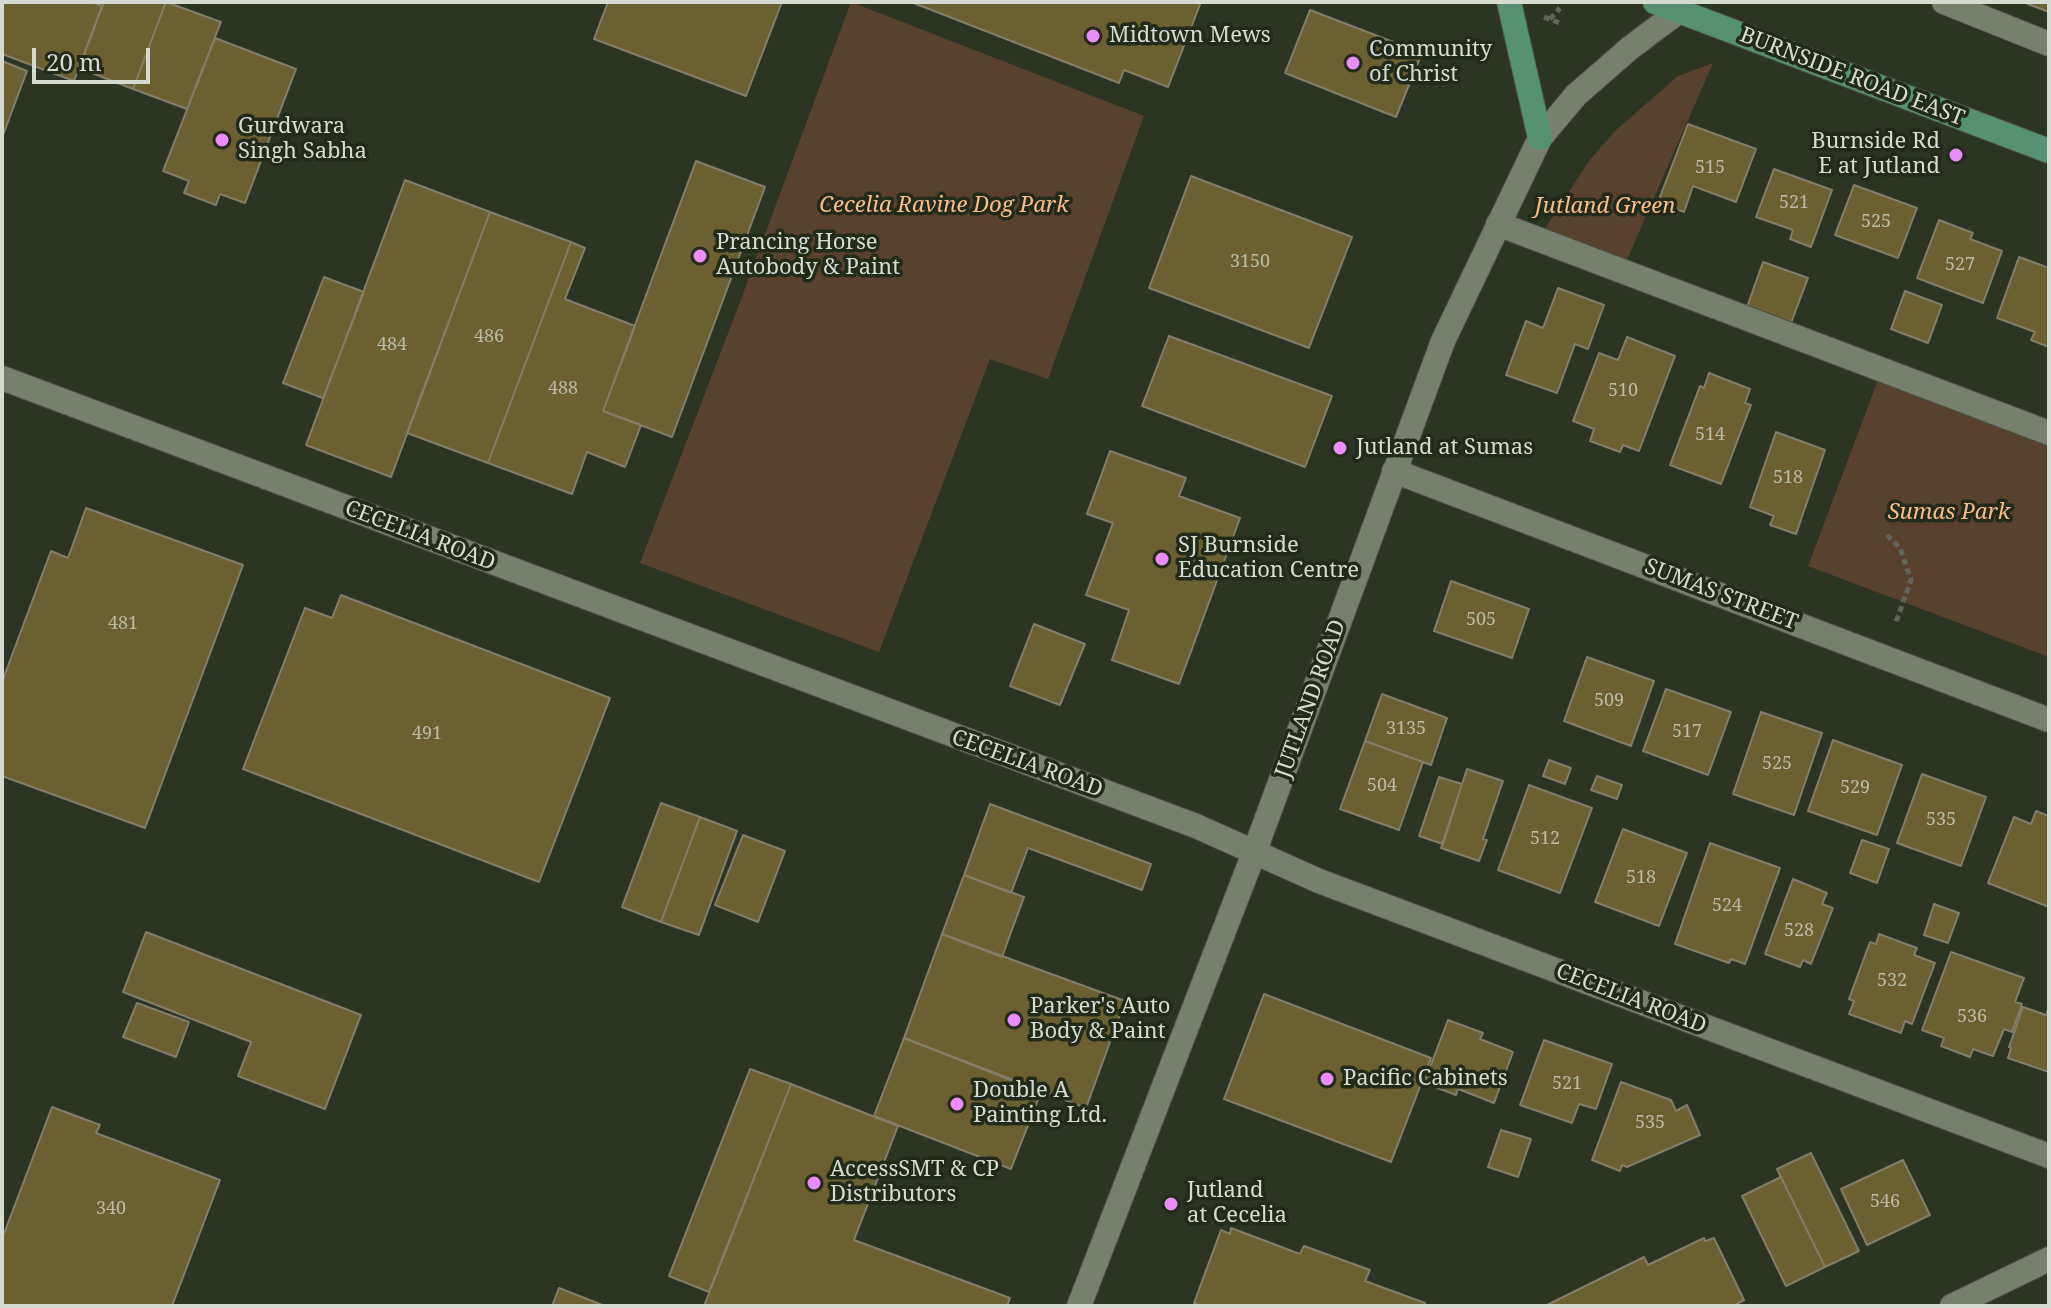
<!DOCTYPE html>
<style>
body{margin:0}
#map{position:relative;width:2051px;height:1308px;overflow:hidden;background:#2c3424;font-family:"Noto Serif",serif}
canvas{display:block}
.frame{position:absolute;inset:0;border:4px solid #d5dbd1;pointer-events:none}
.scale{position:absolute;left:32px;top:48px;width:118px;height:36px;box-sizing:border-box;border:4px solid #d5dbd1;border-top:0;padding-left:10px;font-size:24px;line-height:28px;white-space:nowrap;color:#d5dbd1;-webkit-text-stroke:6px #222a1a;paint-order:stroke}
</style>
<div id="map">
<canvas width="2051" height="1308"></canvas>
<div class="frame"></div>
<div class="scale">20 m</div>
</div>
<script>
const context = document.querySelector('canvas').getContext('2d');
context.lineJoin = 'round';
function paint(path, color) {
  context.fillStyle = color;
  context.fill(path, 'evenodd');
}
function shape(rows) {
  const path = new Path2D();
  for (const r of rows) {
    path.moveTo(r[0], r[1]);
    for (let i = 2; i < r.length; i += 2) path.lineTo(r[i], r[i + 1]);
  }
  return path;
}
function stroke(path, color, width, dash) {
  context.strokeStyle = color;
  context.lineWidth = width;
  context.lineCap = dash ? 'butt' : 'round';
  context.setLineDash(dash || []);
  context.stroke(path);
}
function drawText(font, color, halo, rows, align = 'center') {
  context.font = font + ' "Noto Serif",serif';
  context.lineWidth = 7;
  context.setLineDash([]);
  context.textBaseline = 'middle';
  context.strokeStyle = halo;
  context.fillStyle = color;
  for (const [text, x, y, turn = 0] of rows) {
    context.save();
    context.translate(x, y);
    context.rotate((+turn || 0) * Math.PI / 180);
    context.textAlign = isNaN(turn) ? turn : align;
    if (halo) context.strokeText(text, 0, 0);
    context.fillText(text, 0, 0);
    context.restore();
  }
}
paint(shape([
 [851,2,1144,116,1048,379,990,359,879,652,640,563,740,302],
 [1713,63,1626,262,1544,230,1589,161,1616,130,1678,76],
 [1878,380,2049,445,2049,657,1808,566]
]), '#59422d');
const building = shape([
 [2,2,93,2,102,6,74,81,2,54,2,2],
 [104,2,166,2,133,89,79,68,104,2],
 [166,2,221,22,187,109,133,89,166,2],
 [608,2,782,2,746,96,594,39,608,2],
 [911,2,1201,2,1168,87,1124,70,1119,83,911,2],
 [2023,2,2049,2,2049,12,2023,2],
 [1310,10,1422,53,1396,117,1285,73,1310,10],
 [215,38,296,69,245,203,220,194,216,205,184,193,189,181,163,171,215,38],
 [2,61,27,71,2,138,2,61],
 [1688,124,1756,149,1736,202,1693,186,1684,212,1658,202,1688,124],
 [696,161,765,187,672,437,603,411,696,161],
 [1774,169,1832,190,1811,247,1790,239,1793,230,1756,217,1774,169],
 [1191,176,1352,237,1309,348,1149,288,1191,176],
 [405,180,490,212,391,477,306,445,405,180],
 [1854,185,1917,208,1898,258,1835,235,1854,185],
 [490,212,571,242,488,463,407,433,490,212],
 [1939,220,1973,233,1970,239,2002,251,1983,303,1917,278,1939,220],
 [571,242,585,248,565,299,635,326,603,411,641,425,625,467,587,452,572,494,488,463,571,242],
 [2019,257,2049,268,2049,347,2031,340,2035,332,1997,318,2019,257],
 [1763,262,1808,278,1791,323,1747,307,1763,262],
 [324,277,364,292,323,398,283,383,324,277],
 [1558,288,1604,305,1588,349,1575,344,1557,393,1506,375,1526,321,1543,328,1558,288],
 [1905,291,1942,305,1928,343,1891,329,1905,291],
 [1169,336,1332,396,1305,467,1142,406,1169,336],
 [1627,337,1675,356,1639,451,1623,445,1620,452,1590,441,1594,429,1573,421,1599,353,1618,360,1627,337],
 [1709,373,1750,389,1745,403,1751,405,1721,484,1670,465,1700,386,1704,388,1709,373],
 [1776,432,1825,450,1796,534,1770,525,1774,516,1750,507,1776,432],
 [1110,451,1186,478,1179,496,1240,518,1179,684,1112,660,1129,610,1086,595,1113,523,1087,514,1110,451],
 [86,508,243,565,145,828,2,776,2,682,51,551,68,558,86,508],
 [1451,581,1529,609,1512,658,1434,631,1451,581],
 [341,595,610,698,539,882,243,769,305,608,332,618,341,595],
 [1034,624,1085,644,1060,705,1010,686,1034,624],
 [1587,657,1654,681,1631,746,1564,721,1587,657],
 [1666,689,1731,712,1708,775,1643,751,1666,689],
 [1382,694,1447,718,1431,765,1365,741,1382,694],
 [1761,712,1822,733,1794,815,1733,794,1761,712],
 [1833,740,1902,765,1877,835,1808,811,1833,740],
 [1365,741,1423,762,1399,830,1340,809,1365,741],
 [1549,760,1571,768,1565,784,1543,776,1549,760],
 [1467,769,1503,781,1483,839,1487,840,1479,861,1441,848,1467,769],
 [1922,774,1986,797,1961,866,1897,843,1922,774],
 [1597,776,1622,785,1617,799,1591,790,1597,776],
 [1439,777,1462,784,1443,844,1419,836,1439,777],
 [1529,785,1592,808,1560,893,1498,870,1529,785],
 [661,803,700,817,661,922,622,907,661,803],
 [990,804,1151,864,1142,890,1028,848,1011,893,964,875,990,804],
 [2036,811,2049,816,2049,907,1988,883,2014,817,2031,824,2036,811],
 [700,817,737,831,699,935,661,922,700,817],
 [1623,829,1687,853,1659,926,1595,902,1623,829],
 [743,835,785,851,758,922,715,905,743,835],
 [1862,840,1889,849,1877,883,1850,873,1862,840],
 [1710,843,1780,868,1745,964,1731,959,1729,963,1675,944,1710,843],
 [964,875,1024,897,1002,957,942,934,964,875],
 [1793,879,1827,893,1822,904,1833,908,1811,964,1803,960,1800,967,1765,954,1793,879],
 [1934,904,1959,913,1948,943,1924,935,1934,904],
 [146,932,361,1015,325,1109,238,1076,251,1042,123,992,146,932],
 [942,934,1125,1001,1086,1108,904,1038,942,934],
 [1879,934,1917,948,1914,955,1935,963,1912,1024,1905,1021,1901,1033,1849,1014,1854,1001,1849,999,1870,942,1876,944,1879,934],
 [1951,952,2024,978,2015,1002,2022,1004,2012,1032,2004,1029,1993,1056,1973,1049,1970,1057,1941,1046,1944,1038,1922,1030,1951,952],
 [1264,994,1431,1058,1391,1162,1224,1099,1264,994],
 [137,1003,189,1022,176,1057,123,1037,137,1003],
 [2023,1007,2046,1015,2049,1007,2049,1072,2008,1058,2011,1048,2009,1047,2023,1007],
 [1448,1020,1483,1033,1480,1039,1513,1052,1494,1103,1458,1089,1456,1095,1424,1083,1448,1020],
 [904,1038,1041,1092,1011,1169,874,1116,904,1038],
 [1544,1040,1612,1064,1596,1109,1579,1104,1572,1123,1520,1105,1544,1040],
 [750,1069,791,1084,709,1292,669,1276,750,1069],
 [1621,1082,1671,1100,1676,1111,1687,1105,1700,1135,1627,1167,1622,1165,1620,1171,1592,1160,1621,1082],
 [791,1084,898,1126,854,1240,1010,1298,1007,1306,704,1306,791,1084],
 [52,1107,100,1125,96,1133,220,1180,172,1306,2,1306,2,1239,52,1107],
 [1501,1130,1531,1139,1518,1177,1488,1167,1501,1130],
 [1811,1153,1859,1251,1825,1267,1777,1169,1811,1153],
 [1903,1160,1930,1215,1867,1245,1841,1189,1903,1160],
 [1781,1177,1825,1267,1786,1286,1742,1196,1781,1177],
 [1231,1228,1300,1254,1304,1246,1370,1270,1365,1281,1425,1303,1424,1306,1202,1306,1194,1303,1221,1230,1230,1234,1231,1228],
 [1704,1238,1705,1241,1714,1238,1744,1300,1733,1306,1545,1306,1644,1257,1648,1265,1704,1238],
 [559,1288,605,1306,552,1306,559,1288]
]);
paint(building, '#6b6032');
stroke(building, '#827e6a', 2);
const minor = shape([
 [1944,2,2049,44],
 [1498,224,2049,433],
 [2,378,1196,826,1319,881,2049,1156],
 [1394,471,2049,720],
 [1079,1306,1254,853,1443,341,1540,138,1576,95,1630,48,1678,12],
 [1952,1306,2049,1259]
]);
const major = shape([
 [1509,2,1540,138],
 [1655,2,2049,151]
]);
stroke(minor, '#4a5143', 26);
stroke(major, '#4a5143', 26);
stroke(shape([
 [1544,17,1560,23],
 [1550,19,1560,8],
 [1887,535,1900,548,1911,580,1895,625]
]), '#606759', 5, [6, 4]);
stroke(minor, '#77806e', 24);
stroke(major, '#579173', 24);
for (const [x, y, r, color] of [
 [1093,36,8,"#ec8cfb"],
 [1353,63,8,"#ec8cfb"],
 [222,140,8,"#ec8cfb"],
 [1956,155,8,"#ec8cfb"],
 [700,256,8,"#ec8cfb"],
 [1340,448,8,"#ec8cfb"],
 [1162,559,8,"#ec8cfb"],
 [1014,1020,8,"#ec8cfb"],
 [1327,1079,8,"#ec8cfb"],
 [957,1104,8,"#ec8cfb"],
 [814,1183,8,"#ec8cfb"],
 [1171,1204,8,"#ec8cfb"]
]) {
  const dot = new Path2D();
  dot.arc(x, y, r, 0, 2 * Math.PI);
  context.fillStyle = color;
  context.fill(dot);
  stroke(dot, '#222a1a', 3);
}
drawText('18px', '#babca9', null, [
 ["515",1710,168],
 ["521",1794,203],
 ["525",1876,222],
 ["3150",1250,262],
 ["527",1960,265],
 ["486",489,337],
 ["484",392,345],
 ["488",563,389],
 ["510",1623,391],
 ["514",1710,435],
 ["518",1788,478],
 ["505",1481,620],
 ["481",123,624],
 ["509",1609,701],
 ["3135",1406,729],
 ["517",1687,732],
 ["491",427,734],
 ["525",1777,764],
 ["504",1382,786],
 ["529",1855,788],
 ["535",1941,820],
 ["512",1545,839],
 ["518",1641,878],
 ["524",1727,906],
 ["528",1799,931],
 ["532",1892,981],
 ["536",1972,1017],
 ["521",1567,1084],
 ["535",1650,1123],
 ["546",1885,1202],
 ["340",111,1209]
]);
drawText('22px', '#d5dbd1', '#222a1a', [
 ["Midtown Mews",1109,36],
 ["Community",1369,50],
 ["of Christ",1369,75],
 ["Gurdwara",238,127],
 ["Singh Sabha",238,152],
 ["Burnside Rd",1940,142,"right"],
 ["E at Jutland",1940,167,"right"],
 ["Prancing Horse",716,243],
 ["Autobody & Paint",716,268],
 ["Jutland at Sumas",1356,448],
 ["SJ Burnside",1178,546],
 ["Education Centre",1178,571],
 ["Parker's Auto",1030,1007],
 ["Body & Paint",1030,1032],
 ["Pacific Cabinets",1343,1079],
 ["Double A",973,1091],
 ["Painting Ltd.",973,1116],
 ["AccessSMT & CP",830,1170],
 ["Distributors",830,1195],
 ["Jutland",1187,1191],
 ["at Cecelia",1187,1216]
], 'left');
drawText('22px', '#d5dbd1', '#222a1a', [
 ["BURNSIDE ROAD EAST",1852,77,21],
 ["CECELIA ROAD",420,536,21],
 ["SUMAS STREET",1721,595,21],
 ["JUTLAND ROAD",1311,699,-70],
 ["CECELIA ROAD",1027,764,20],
 ["CECELIA ROAD",1631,999,21]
]);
drawText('italic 22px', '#f8bd89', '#222a1a', [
 ["Cecelia Ravine Dog Park",944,206],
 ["Jutland Green",1605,207],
 ["Sumas Park",1949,513]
]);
</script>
